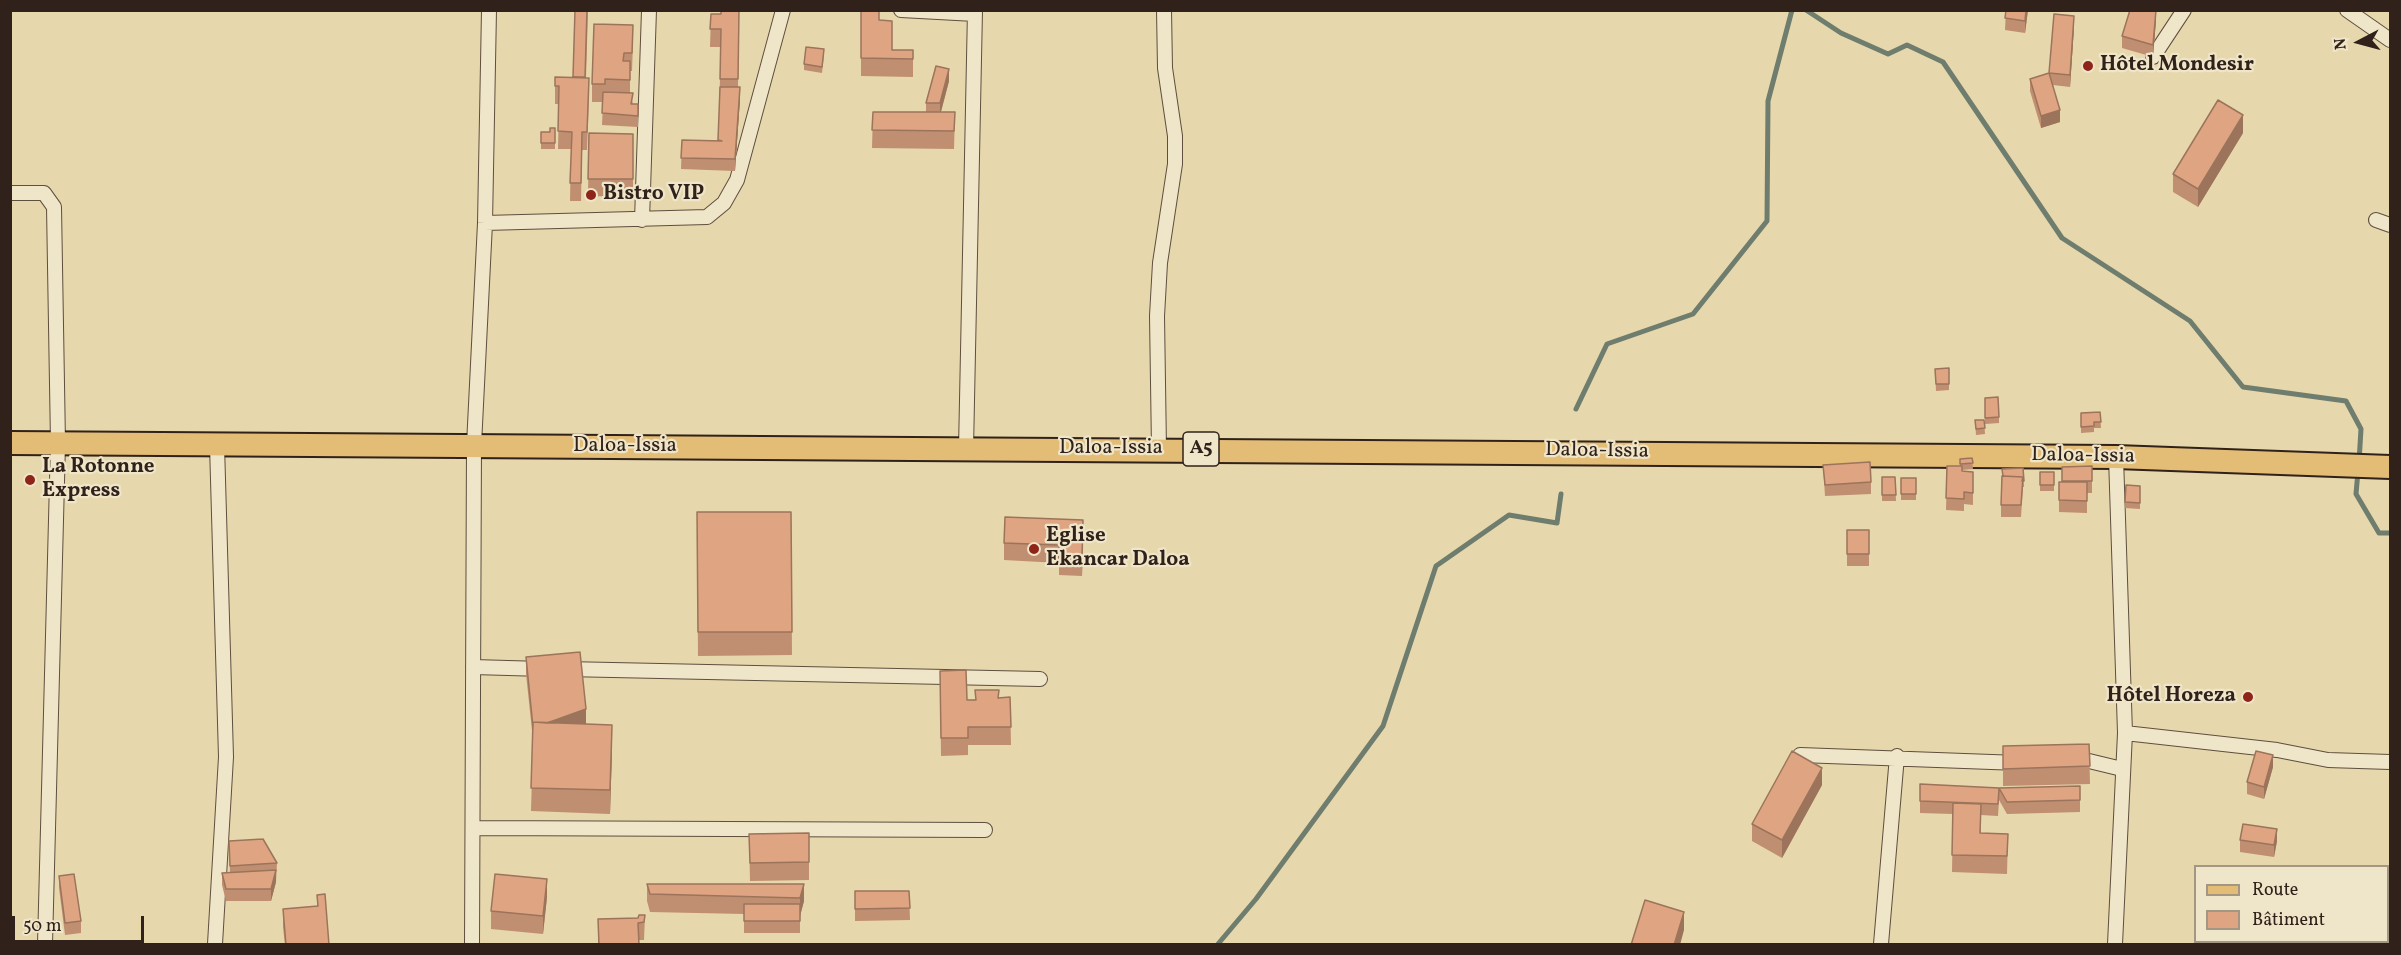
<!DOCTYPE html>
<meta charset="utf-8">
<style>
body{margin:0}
#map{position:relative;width:2401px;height:955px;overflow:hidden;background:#e6d7ac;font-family:Vollkorn,serif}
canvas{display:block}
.frame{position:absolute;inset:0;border:12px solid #30221a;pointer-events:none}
.legend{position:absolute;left:2194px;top:865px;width:195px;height:78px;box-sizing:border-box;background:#efe5c9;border:2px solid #a39783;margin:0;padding:8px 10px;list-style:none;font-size:18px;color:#30221a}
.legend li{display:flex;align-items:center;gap:12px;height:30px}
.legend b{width:30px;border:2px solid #a39783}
.north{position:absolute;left:2329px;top:12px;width:60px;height:60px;-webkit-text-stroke:4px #efe5c9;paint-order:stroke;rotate:264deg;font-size:16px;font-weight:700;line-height:24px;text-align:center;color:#30221a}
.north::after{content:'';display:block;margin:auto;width:21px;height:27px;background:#30221a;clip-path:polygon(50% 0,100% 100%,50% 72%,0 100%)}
.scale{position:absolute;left:12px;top:916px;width:132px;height:27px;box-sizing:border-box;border:3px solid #30221a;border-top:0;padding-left:8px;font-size:18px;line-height:21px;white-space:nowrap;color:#30221a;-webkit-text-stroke:4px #efe5c9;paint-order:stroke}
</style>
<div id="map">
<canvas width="2401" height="955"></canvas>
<div class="frame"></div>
<ul class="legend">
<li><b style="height:8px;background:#e3bc76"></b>Route</li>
<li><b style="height:16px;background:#dfa582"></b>Bâtiment</li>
</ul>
<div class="north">N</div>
<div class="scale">50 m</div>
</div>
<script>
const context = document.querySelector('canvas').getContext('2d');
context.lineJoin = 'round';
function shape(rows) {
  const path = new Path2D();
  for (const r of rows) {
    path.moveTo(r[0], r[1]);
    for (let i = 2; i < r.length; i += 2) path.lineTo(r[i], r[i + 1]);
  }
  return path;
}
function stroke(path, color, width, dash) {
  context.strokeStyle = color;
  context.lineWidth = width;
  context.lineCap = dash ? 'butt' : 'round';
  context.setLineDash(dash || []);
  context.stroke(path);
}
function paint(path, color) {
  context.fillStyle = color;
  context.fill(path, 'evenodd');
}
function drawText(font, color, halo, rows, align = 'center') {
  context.font = font + ' Vollkorn,serif';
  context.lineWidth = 4.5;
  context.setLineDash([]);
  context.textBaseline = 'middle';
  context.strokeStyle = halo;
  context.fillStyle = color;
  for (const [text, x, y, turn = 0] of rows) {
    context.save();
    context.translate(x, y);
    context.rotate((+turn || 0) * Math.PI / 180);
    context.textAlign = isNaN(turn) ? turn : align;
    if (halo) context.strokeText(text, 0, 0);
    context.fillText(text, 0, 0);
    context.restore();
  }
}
stroke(shape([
 [1806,10,1841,33,1888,54,1907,45,1943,62,2062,238,2190,321,2243,387,2346,401,2361,429,2359,462],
 [1576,409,1607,344,1693,314,1767,221,1768,101,1792,10],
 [2358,471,2356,494,2379,533,2390,533],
 [1218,944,1256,899,1383,726,1436,566,1509,515,1557,523,1561,494]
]), '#6e7d6d', 5);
const street = shape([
 [901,10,975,14],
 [2347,10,2390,40],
 [2153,57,2184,10],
 [10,193,44,193,54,207,58,443,45,944],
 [642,220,649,10],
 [2376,220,2390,225],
 [485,223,707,217,724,203,737,180,783,10],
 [966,449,975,10],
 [1159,449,1157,316,1160,263,1175,164,1175,136,1165,68,1164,10],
 [473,667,543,669],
 [565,669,1040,679],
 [2125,733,2277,750,2328,760,2390,762],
 [1800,755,2019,763],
 [2071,762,2089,761,2122,769],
 [473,828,985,830],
 [215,944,226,757,217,445],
 [472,944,474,445,485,223,489,10],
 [1881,944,1897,756],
 [2115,944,2125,733,2116,457]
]);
const primary = shape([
 [10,443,2116,457,2390,467]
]);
stroke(street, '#5e4f3e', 16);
stroke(primary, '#30221a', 26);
stroke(street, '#efe5c9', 14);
stroke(primary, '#e3bc76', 22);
paint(shape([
 [575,10,588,10,586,78,589,96,587,150,582,150,581,201,570,201,571,149,558,149,559,104,555,104,555,77,573,78],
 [739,10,738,87,740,99,735,171,681,169,682,140,718,141,721,47,710,47,711,14,721,14],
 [861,10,879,20,892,50,913,50,913,77,861,76],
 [2006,10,2028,10,2025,33,2005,30],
 [2156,20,2153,57,2122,48,2122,36],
 [2074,27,2070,87,2053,85,2060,122,2041,128,2030,91,2030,79,2049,73],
 [633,43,632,71,630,71,630,93,633,104,638,116,638,127,602,125,603,102,592,102,592,84],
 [824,55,822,73,804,70,804,64],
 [949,81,941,112,955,112,954,149,872,148,873,112,926,112,926,103],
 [555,128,555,149,541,149,541,132,550,132],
 [589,133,633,134,633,197,588,196],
 [2243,133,2198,207,2173,192,2173,174],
 [1949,368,1949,390,1936,391,1935,369],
 [1985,398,1999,417,1999,423,1985,424],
 [2100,412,2101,428,2094,428,2094,432,2081,433,2081,413],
 [1975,420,1984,420,1985,434,1976,435],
 [1972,458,1973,469,1962,470,1962,471,1973,472,1973,505,1964,504,1964,511,1946,510,1947,466,1960,466,1960,459],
 [1823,465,1871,482,1871,494,1825,496],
 [2092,466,2092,493,2087,493,2087,513,2059,512,2059,482,2062,482,2062,467],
 [2023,468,2024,487,2023,487,2021,517,2001,517,2001,505],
 [2040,472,2054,472,2054,491,2040,491],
 [1882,477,1895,477,1896,501,1882,501],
 [1901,478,1916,478,1916,500,1901,500],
 [2126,485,2140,486,2140,509,2125,508],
 [697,512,791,512,792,655,698,656],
 [1847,530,1869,530,1869,566,1847,566],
 [1083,537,1082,576,1059,575,1059,563,1004,560,1004,543],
 [526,657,586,724,612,748,610,814,531,811,533,740,526,674],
 [940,671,967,700,1010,697,1011,745,968,745,968,755,941,756],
 [2089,744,2090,784,2003,786,2003,746],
 [2273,767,2264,799,2247,794,2247,782],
 [1920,784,1999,788,2080,786,2080,812,2007,814,1999,800,1998,816,1981,815,1981,833,2008,834,2007,874,1952,872,1953,814,1920,813],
 [1822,785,1782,858,1752,841,1752,824],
 [809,833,809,880,750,881,749,834],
 [2240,840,2277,841,2274,857,2240,852],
 [229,841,277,863,276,882,271,901,226,901,222,885,222,873,230,873],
 [59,876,81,921,81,933,65,935,59,888],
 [647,884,804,884,804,901,800,916,800,933,744,933,744,914,650,912,647,901],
 [855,891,909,891,910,920,855,921],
 [317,895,329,945,285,945,283,927,283,909,317,906],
 [547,897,543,934,491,929,491,911],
 [645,915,644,940,639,940,639,945,598,945,598,919,638,918]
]), '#c08e70');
paint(shape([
 [2026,10,2028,10,2025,33,2025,21],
 [2156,10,2156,20,2153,57,2153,45],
 [2074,16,2074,27,2070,87,2070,75],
 [949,69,949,81,940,115,940,103],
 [740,87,740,99,735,171,735,159],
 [2060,110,2060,122,2041,128,2041,116],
 [2243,115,2243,133,2198,207,2198,189],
 [1083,520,1083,537,1082,576,1082,558],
 [586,709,586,726,533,728],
 [612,725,612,748,610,814,610,790],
 [2273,755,2273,767,2264,799,2264,787],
 [1822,768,1822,785,1782,858,1782,840],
 [2277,829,2277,841,2274,857,2274,845],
 [276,870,276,882,271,901,271,889],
 [547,879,547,897,543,934,543,916],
 [804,884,804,901,800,916,800,898],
 [1684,912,1684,930,1680,945,1674,945]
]), '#9c745b');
const building = shape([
 [575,10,587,10,585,77,573,77,575,10],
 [721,10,739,10,738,79,720,79,721,29,710,29,711,14,721,14,721,10],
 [861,10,879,10,879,20,892,21,892,50,913,50,913,59,861,58,861,10],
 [2006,10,2026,10,2025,21,2005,18,2006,10],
 [2130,10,2156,10,2153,45,2122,36,2130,10],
 [2054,14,2074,16,2070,75,2049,73,2054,14],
 [594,24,633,25,632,53,624,53,623,61,630,61,630,80,605,79,605,84,592,84,594,24],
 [806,47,824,49,822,67,804,64,806,47],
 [936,66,949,69,940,103,926,103,936,66],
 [2049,73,2060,110,2041,116,2030,79,2049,73],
 [555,77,589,78,587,132,582,132,581,183,570,183,572,132,558,131,559,86,555,86,555,77],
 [720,87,740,87,735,159,681,158,682,140,722,141,718,140,720,87],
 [603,92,633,93,631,104,638,104,638,116,602,113,603,92],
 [2218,100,2243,115,2198,189,2173,174,2218,100],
 [873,112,955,112,954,131,872,130,873,112],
 [550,128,555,128,555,143,541,143,541,132,550,132,550,128],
 [589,133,633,134,633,179,588,179,589,133],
 [1949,368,1949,384,1936,384,1935,369,1949,368],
 [1998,397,1999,417,1985,418,1985,398,1998,397],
 [2100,412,2101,422,2094,422,2094,426,2081,427,2081,413,2100,412],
 [1975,420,1984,420,1985,428,1976,429,1975,420],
 [1972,458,1973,463,1960,464,1960,459,1972,458],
 [1870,462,1871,482,1825,485,1823,465,1870,462],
 [1947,466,1962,466,1962,471,1973,472,1973,493,1964,492,1964,499,1946,498,1947,466],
 [2092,466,2092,481,2062,481,2062,467,2092,466],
 [2023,468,2024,481,2022,481,2023,477,2003,476,2002,469,2023,468],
 [2040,472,2054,472,2054,485,2040,485,2040,472],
 [2002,476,2023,477,2021,505,2001,505,2002,476],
 [1882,477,1895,477,1896,495,1882,495,1882,477],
 [1901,478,1916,478,1916,494,1901,494,1901,478],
 [2059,482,2087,482,2087,501,2059,500,2059,482],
 [2126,485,2140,486,2140,503,2125,502,2126,485],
 [697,512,791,512,792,632,698,632,697,512],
 [1005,517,1083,520,1082,558,1059,557,1059,545,1004,543,1005,517],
 [1847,530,1869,530,1869,554,1847,554,1847,530],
 [580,652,586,709,547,723,533,722,533,727,526,657,580,652],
 [966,670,967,700,976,700,975,690,999,690,998,698,1010,697,1011,727,968,727,968,738,941,738,940,671,966,670],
 [533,722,612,725,610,790,531,788,533,722],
 [2089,744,2090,766,2003,769,2003,746,2089,744],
 [1792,751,1822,768,1782,840,1752,824,1792,751],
 [2256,751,2273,755,2264,787,2247,782,2256,751],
 [1920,784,1999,788,1998,804,1920,801,1920,784],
 [2080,786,2080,800,2007,802,1999,788,2080,786],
 [1953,803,1981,804,1980,833,2008,834,2007,856,1952,855,1953,803],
 [2243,824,2277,829,2274,845,2240,840,2243,824],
 [809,833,809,862,750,863,749,834,809,833],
 [263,839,277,863,230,866,229,841,263,839],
 [276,870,271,889,226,889,222,873,276,870],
 [74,874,81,921,65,923,59,876,74,874],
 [495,874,547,879,543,916,491,911,495,874],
 [647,884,804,884,800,898,650,894,647,884],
 [855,891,909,891,910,908,855,909,855,891],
 [325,894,329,945,286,945,283,909,318,906,317,895,325,894],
 [1645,900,1684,912,1674,945,1631,945,1645,900],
 [744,904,800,904,800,921,744,921,744,904],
 [639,915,645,915,644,922,638,923,639,945,599,945,598,919,638,918,639,915]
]);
paint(building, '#dfa582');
stroke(building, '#9c745b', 1.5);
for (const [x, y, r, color] of [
 [2088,66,6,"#8f2418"],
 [591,195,6,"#8f2418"],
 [30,480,6,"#8f2418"],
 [1034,549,6,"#8f2418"],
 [2248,697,6,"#8f2418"]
]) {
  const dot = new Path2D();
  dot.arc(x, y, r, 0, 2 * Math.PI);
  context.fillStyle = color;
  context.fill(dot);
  stroke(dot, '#efe5c9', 2);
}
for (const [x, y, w] of [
 [1201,449,36]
]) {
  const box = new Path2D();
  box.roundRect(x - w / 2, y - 17, w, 34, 4.5);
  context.fillStyle = '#efe5c9';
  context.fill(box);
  stroke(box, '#30221a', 1.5);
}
drawText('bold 20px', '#30221a', null, [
 ["A5",1201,449]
]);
drawText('bold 21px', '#30221a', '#efe5c9', [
 ["Hôtel Mondesir",2100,66],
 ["Bistro VIP",603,195],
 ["La Rotonne",42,468],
 ["Express",42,492],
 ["Eglise",1046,537],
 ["Ekancar Daloa",1046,561],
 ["Hôtel Horeza",2236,697,"right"]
], 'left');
drawText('21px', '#30221a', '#efe5c9', [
 ["Daloa-Issia",625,447],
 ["Daloa-Issia",1111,449],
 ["Daloa-Issia",1597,452,1],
 ["Daloa-Issia",2083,457,1]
]);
</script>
